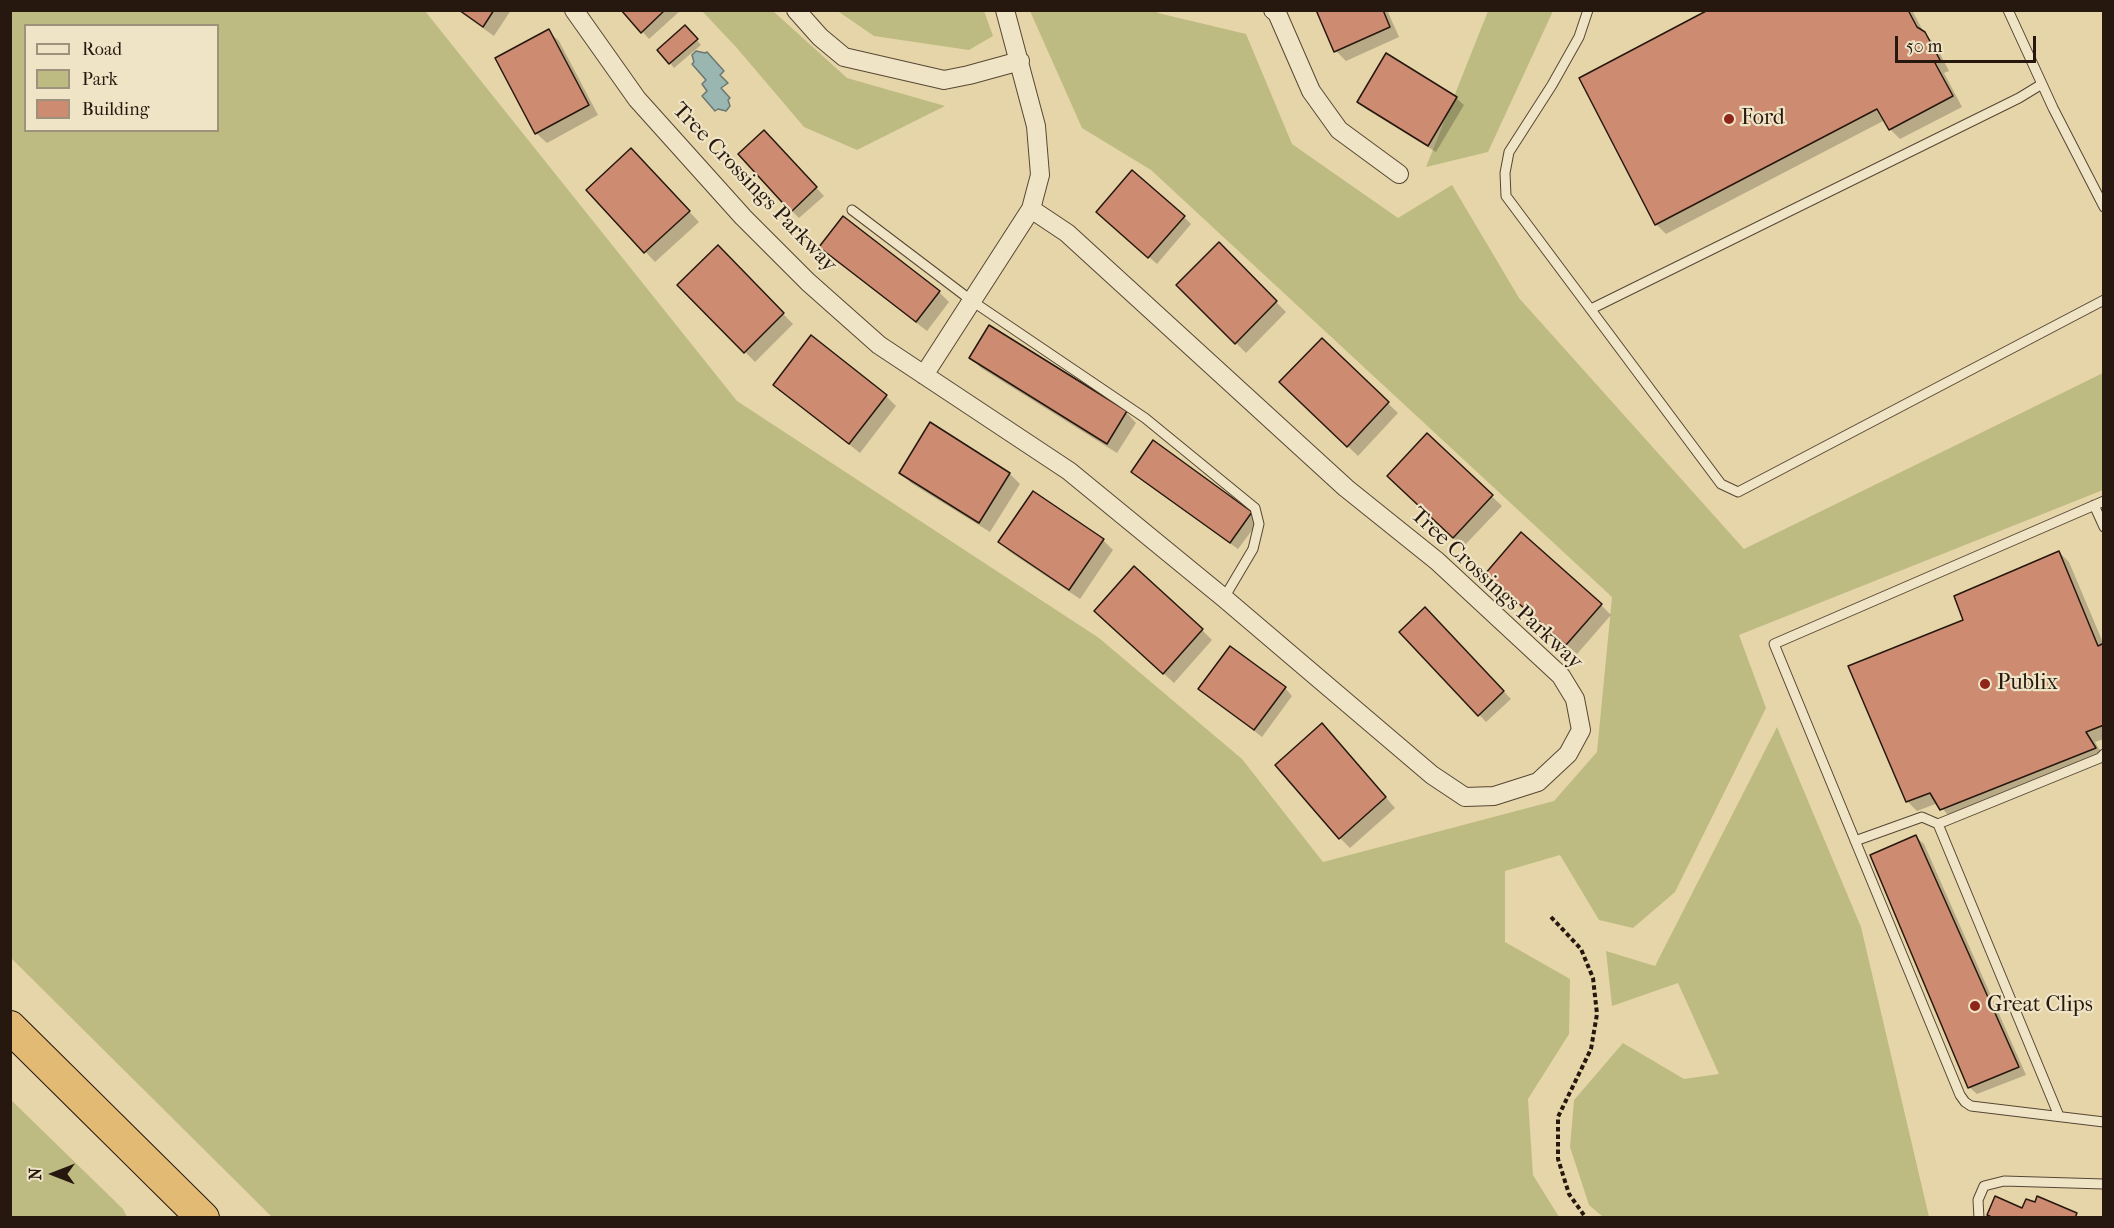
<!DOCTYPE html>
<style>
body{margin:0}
#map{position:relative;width:2114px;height:1228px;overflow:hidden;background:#e6d5a8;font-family:"IM FELL French Canon",serif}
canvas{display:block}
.frame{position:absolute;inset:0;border:12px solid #26180e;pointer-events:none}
.legend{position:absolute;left:24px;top:24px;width:195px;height:108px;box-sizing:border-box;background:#efe4c6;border:2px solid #9f927c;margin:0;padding:8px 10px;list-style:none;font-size:18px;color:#26180e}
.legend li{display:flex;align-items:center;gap:12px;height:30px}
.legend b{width:30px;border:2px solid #9f927c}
.north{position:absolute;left:24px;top:1144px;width:60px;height:60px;-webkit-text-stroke:4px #efe4c6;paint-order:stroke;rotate:270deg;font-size:16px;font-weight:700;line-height:24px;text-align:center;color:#26180e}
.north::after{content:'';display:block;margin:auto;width:21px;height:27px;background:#26180e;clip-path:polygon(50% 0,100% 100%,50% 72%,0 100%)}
.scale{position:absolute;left:1895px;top:36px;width:141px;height:27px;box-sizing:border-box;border:3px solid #26180e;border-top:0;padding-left:8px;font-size:18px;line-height:21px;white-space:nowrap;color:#26180e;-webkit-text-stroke:4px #efe4c6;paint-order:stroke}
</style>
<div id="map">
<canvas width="2114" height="1228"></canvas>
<div class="frame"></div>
<ul class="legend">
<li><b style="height:8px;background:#efe4c6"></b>Road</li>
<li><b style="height:16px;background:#bdbb82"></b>Park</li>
<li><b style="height:16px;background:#cd8c71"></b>Building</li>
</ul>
<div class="north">N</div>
<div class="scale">50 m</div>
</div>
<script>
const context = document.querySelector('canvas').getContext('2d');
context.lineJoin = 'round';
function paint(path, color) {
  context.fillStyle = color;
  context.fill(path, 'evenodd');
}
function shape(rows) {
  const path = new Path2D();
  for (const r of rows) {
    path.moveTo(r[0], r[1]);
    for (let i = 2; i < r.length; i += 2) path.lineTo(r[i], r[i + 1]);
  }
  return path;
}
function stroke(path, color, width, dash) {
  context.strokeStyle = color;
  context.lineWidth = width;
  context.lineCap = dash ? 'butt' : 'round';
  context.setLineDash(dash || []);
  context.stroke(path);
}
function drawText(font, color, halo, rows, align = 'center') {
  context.font = font + ' "IM FELL French Canon",serif';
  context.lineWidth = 4.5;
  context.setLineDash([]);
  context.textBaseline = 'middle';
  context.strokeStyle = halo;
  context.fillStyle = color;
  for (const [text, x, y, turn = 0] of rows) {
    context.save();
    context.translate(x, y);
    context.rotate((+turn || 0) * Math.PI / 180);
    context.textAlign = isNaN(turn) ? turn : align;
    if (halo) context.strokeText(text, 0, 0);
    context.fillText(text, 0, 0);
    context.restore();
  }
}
paint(shape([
 [840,10,984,11,993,36,969,50,874,36,839,12],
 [10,11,425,11,737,401,1099,638,1242,759,1323,862,1554,801,1597,752,1612,597,1151,170,1082,128,1030,11,1156,11,1158,13,1246,34,1292,144,1398,218,1452,185,1519,298,1744,549,2103,373,2103,490,1739,635,1766,708,1675,892,1633,928,1599,920,1560,855,1505,871,1505,942,1570,979,1569,1034,1528,1099,1533,1175,1559,1217,272,1217,11,958],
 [26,26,218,26,218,130,26,130],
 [702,11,773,11,847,78,945,106,857,150,804,127,736,47],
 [1488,11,1553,11,1488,152,1426,167],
 [1777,727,1861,927,1929,1217,1603,1217,1589,1205,1570,1147,1574,1100,1623,1043,1684,1079,1719,1074,1678,983,1612,1006,1606,951,1655,966],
 [10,1099,123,1209,127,1217,11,1217]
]), '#bdbb82');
const water = shape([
 [696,51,705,53,707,52,724,71,720,75,728,83,721,88,730,98,728,100,730,106,726,111,718,109,715,111,702,96,707,91,702,84,706,80,692,64,694,62,692,55,696,51]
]);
paint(water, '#99b6b1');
stroke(water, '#6b7770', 1.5);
paint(shape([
 [457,10,511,10,494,36],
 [623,10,681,10,649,39],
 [1317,10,1387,10,1399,37,1346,61,1336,51],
 [1711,10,1912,10,1924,33,1935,44,1949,71,1944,73,1962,107,1900,139,1890,129,1885,120,1666,234,1656,224,1581,79],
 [548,31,559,41,598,115,547,143,536,133],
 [690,32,701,45,674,68,670,63],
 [1456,98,1464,105,1436,152,1366,109,1359,102],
 [771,139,824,196,799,218,792,211],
 [641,160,699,222,655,262,588,190],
 [1184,217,1191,224,1157,264,1105,219],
 [843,218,939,292,949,302,927,331,831,257,821,247],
 [1219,244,1286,312,1246,353,1178,285],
 [718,247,793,324,755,362,679,285],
 [990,327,1126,412,1136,423,1117,453,981,368,971,358],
 [1322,340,1398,413,1358,456,1281,382],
 [775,384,886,396,896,406,860,453,785,394],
 [931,424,1010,474,1020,484,990,532,911,483,901,473],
 [1428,435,1502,506,1463,547,1399,486],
 [1153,442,1251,513,1259,521,1238,549,1140,479,1133,471],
 [1103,540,1113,550,1080,599,1010,552,1000,542],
 [2059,552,2069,562,2104,645,2104,739,2095,742,2104,757,1952,820,1938,803,1917,811,1907,801,1965,621],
 [1497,584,1601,605,1611,615,1577,654],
 [1425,609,1511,699,1486,722,1401,632],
 [1106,621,1202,630,1212,640,1174,683],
 [1285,688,1292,696,1262,737,1200,689],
 [1332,735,1395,808,1350,848,1340,838],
 [1916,837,1924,844,2026,1075,1977,1094,1969,1087]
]), '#0003');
const building = shape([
 [459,10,494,10,483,27,459,10],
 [621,10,665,10,641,33,621,10],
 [1316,10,1383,10,1390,27,1334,52,1316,10],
 [1708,10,1908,10,1917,27,1925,32,1940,60,1935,63,1953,96,1889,130,1877,109,1655,225,1579,78,1708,10],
 [685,25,698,39,669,64,657,50,685,25],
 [549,29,589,105,535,134,495,58,549,29],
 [1386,53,1457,97,1428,146,1357,102,1386,53],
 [764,130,817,187,791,212,738,154,764,130],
 [631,148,690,211,644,253,586,190,631,148],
 [1132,170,1185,216,1148,258,1096,212,1132,170],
 [843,216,940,291,916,322,819,247,843,216],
 [1219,242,1277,301,1235,344,1176,285,1219,242],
 [718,245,784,313,744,353,677,285,718,245],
 [989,325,1127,411,1107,444,969,358,989,325],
 [811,335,887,395,849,444,773,385,811,335],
 [1322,338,1389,402,1347,447,1279,382,1322,338],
 [930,422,1010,473,979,523,899,473,930,422],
 [1427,433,1493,495,1453,538,1387,476,1427,433],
 [1153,440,1252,512,1230,543,1131,472,1153,440],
 [1033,491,1104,539,1069,590,998,542,1033,491],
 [1521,532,1602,604,1566,645,1485,574,1521,532],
 [2059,551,2098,646,2104,643,2104,725,2086,732,2096,748,1940,810,1930,793,1906,802,1848,666,1963,620,1954,596,2059,551],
 [1134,566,1203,629,1163,674,1094,611,1134,566],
 [1425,607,1504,691,1478,716,1399,632,1425,607],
 [1230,646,1286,687,1254,730,1198,689,1230,646],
 [1322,723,1386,797,1339,839,1275,765,1322,723],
 [1916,835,2019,1067,1968,1088,1870,855,1916,835],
 [1995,1196,2022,1208,2026,1199,2035,1202,2037,1196,2077,1213,2075,1218,1994,1218,1987,1215,1995,1196]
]);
paint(building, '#cd8c71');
stroke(building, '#26180e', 1.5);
const lane = shape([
 [1588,10,1579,37,1552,85,1509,152,1505,173,1506,196,1721,484,1738,492,2104,300],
 [2008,10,2053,108,2104,207],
 [852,210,972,301,1145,418,1255,508,1259,524,1253,549,1224,598],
 [1591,309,2019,98,2042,84],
 [2104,501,1774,644,1960,1095,1965,1102,1971,1106,2104,1122],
 [2094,505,2104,527],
 [1938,824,2059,1116],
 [1855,841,1922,817,1938,824,2100,758,2104,754],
 [1979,1218,1978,1200,1984,1186,2004,1181,2104,1184]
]);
const street = shape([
 [574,10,637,99,743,217,808,282,879,345,1069,471,1224,598,1432,775,1465,797,1494,796,1538,782,1568,754,1581,730,1575,699,1561,676,1437,561,1346,488,1067,233,1031,209],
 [796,10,820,37,844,57,944,80,969,75,1020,61],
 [1273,10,1277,13,1311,91,1339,130,1399,174],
 [924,375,1031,209,1040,175,1036,126,1005,10]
]);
const highway = shape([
 [10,1027,203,1218]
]);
stroke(lane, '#564734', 11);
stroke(street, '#564734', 20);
stroke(highway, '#26180e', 34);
stroke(shape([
 [1551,917,1581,949,1593,978,1597,1014,1591,1049,1558,1117,1558,1159,1569,1194,1586,1218]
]), '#26180e', 4, [4.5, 3]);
stroke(lane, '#efe4c6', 9);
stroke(street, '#efe4c6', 18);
stroke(highway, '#e3ba74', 32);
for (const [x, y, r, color] of [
 [1729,119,6,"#8f2418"],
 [1985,684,6,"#8f2418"],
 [1975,1006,6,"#8f2418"]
]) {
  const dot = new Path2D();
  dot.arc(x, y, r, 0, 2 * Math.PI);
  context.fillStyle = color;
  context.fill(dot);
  stroke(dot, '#efe4c6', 2);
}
drawText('22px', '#26180e', '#efe4c6', [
 ["Ford",1741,119],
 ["Publix",1997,684],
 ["Great Clips",1987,1006]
], 'left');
drawText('22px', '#26180e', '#efe4c6', [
 ["Tree Crossings Parkway",754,188,46],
 ["Tree Crossings Parkway",1496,589,43]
]);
</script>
